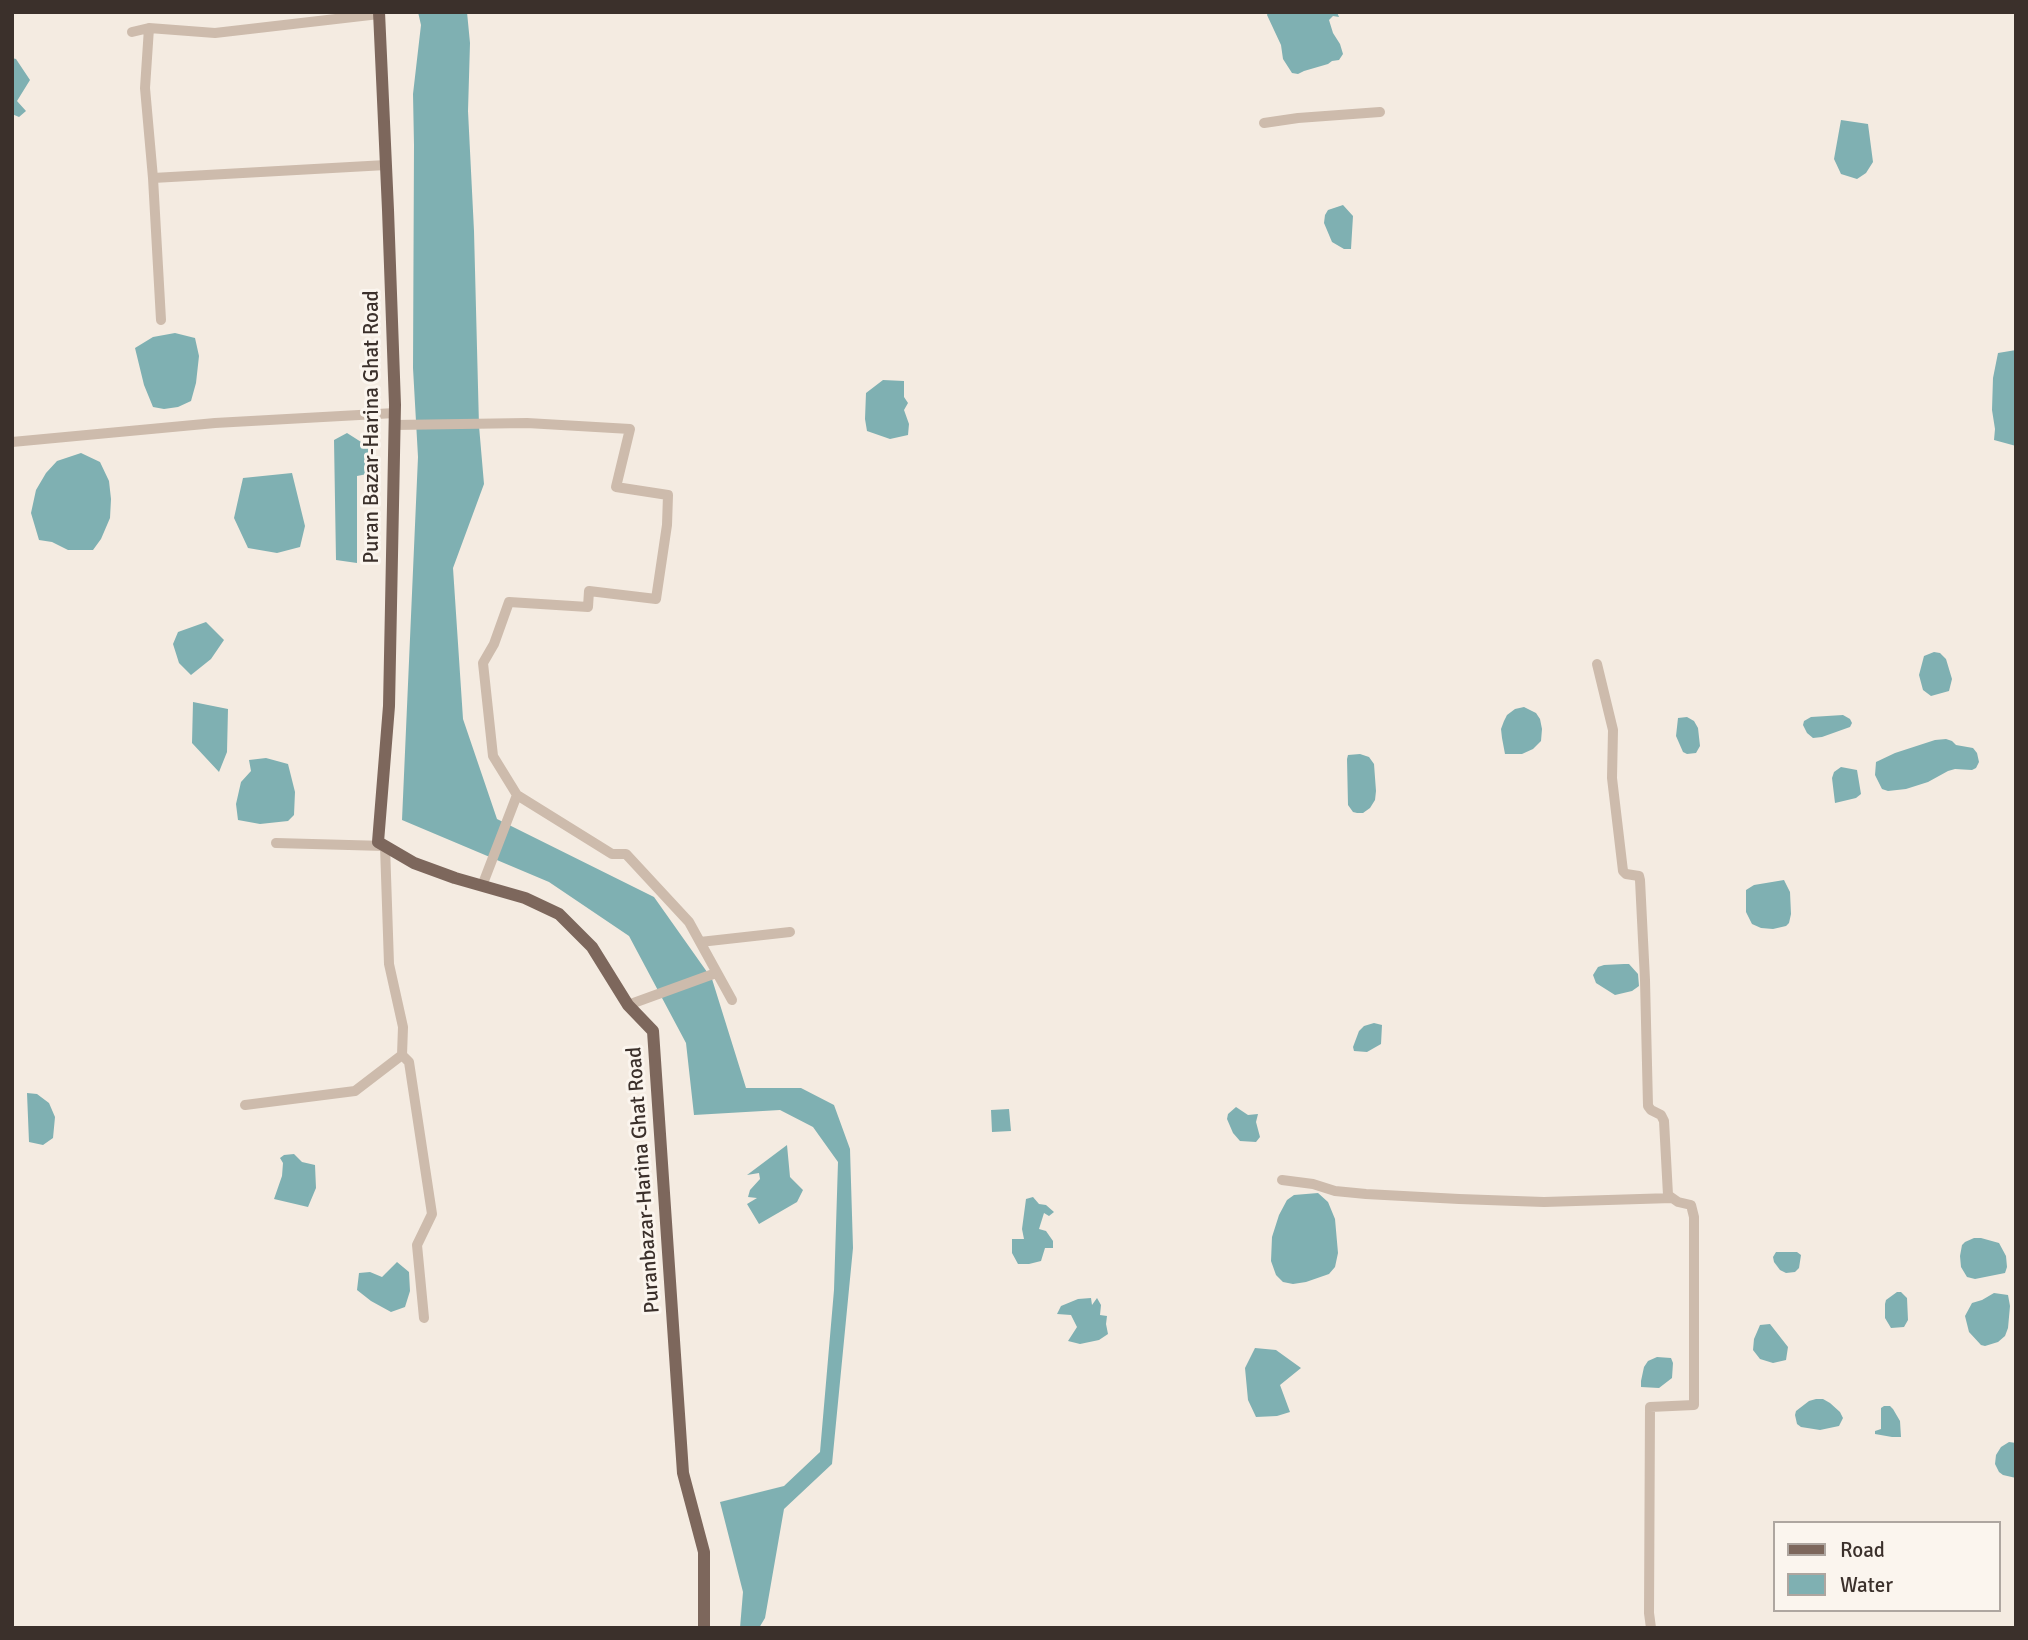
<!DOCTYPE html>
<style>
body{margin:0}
#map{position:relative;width:2028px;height:1640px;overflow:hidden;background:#f4ebe1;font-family:Signika,sans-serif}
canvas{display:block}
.frame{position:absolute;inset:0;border:14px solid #3b302b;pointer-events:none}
.legend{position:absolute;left:1773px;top:1521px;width:228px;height:91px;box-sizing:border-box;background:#fbf5ee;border:2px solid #aea6a0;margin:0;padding:9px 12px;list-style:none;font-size:21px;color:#3b302b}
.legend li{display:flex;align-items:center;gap:14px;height:35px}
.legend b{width:35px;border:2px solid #aea6a0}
</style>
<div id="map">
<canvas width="2028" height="1640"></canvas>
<div class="frame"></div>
<ul class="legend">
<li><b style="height:9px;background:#7d675c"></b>Road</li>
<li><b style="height:19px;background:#7fb0b2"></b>Water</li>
</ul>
</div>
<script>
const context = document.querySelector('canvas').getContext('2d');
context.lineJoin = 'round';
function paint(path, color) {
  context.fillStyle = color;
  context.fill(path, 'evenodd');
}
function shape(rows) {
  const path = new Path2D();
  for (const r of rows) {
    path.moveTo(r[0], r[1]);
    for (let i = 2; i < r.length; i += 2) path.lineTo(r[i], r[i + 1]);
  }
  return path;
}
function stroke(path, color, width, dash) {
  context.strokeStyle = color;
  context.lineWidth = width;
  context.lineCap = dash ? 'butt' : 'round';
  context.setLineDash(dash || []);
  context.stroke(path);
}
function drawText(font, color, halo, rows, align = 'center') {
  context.font = font + ' Signika,sans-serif';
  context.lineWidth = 6;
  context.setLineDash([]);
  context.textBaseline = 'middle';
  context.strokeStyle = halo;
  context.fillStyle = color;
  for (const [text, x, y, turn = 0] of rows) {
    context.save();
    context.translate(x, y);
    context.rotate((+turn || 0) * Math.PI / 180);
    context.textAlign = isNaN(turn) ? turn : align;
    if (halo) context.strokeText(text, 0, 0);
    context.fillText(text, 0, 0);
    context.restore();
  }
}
paint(shape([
 [418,12,467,12,470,43,468,111,474,231,479,426,484,484,453,568,463,719,497,819,654,897,712,979,746,1088,801,1088,834,1105,850,1149,853,1248,832,1464,784,1509,765,1618,759,1628,740,1628,743,1592,720,1502,784,1486,820,1452,834,1290,838,1162,813,1127,780,1110,694,1115,686,1043,629,936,549,882,402,820,418,457,413,368,414,145,413,94,421,25],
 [1268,12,1337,12,1339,17,1333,16,1329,20,1333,33,1340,44,1343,54,1339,60,1332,61,1328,64,1304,71,1298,74,1292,73,1283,59,1281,45,1267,15],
 [12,58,16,59,30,80,17,101,26,111,19,117,12,114],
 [1841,120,1868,124,1873,162,1866,173,1857,179,1841,174,1834,159],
 [1343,205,1353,216,1351,249,1344,249,1332,242,1324,223,1325,215,1328,210],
 [175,333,195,338,199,356,196,383,191,401,178,407,164,409,153,407,144,385,135,348,153,337],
 [2016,350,2016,446,1994,440,1995,429,1992,410,1993,378,1998,353],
 [883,380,904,381,904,397,908,403,904,410,909,424,908,435,890,439,867,431,865,419,866,393],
 [347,433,369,447,372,473,357,476,357,563,336,560,334,440],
 [81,453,100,462,109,481,111,499,110,518,101,539,93,550,68,550,52,542,39,540,31,513,36,490,46,473,57,461],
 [292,473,305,526,300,547,277,553,248,548,234,518,243,478],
 [206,622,224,640,211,659,191,675,179,663,173,644,178,632],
 [1934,652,1940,653,1946,659,1952,679,1949,691,1931,696,1923,690,1919,675,1924,656],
 [193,702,228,709,227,752,219,772,192,743],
 [1524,707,1536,713,1540,719,1542,729,1541,741,1533,749,1522,754,1505,754,1502,738,1501,729,1504,721,1507,715,1515,709],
 [1843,715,1850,719,1852,723,1850,727,1822,737,1813,738,1807,733,1803,725,1804,721,1811,717],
 [1687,717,1694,721,1698,728,1700,746,1696,753,1687,754,1683,752,1676,736,1678,718],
 [1946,739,1952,741,1956,745,1973,748,1977,753,1979,762,1976,768,1972,770,1955,769,1948,771,1928,782,1906,789,1888,791,1882,789,1875,775,1876,762,1895,753,1935,740],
 [1360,754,1369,757,1374,764,1376,791,1375,800,1370,808,1363,813,1357,813,1353,812,1348,805,1347,759,1348,755],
 [266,758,288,764,295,792,294,815,288,821,260,824,238,820,236,804,241,782,251,771,249,760],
 [1841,767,1857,770,1861,794,1856,798,1835,803,1832,778,1834,772],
 [1784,880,1790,892,1791,914,1789,923,1786,926,1773,929,1761,928,1752,924,1746,912,1746,890,1754,885],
 [1624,964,1629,964,1638,974,1639,986,1632,991,1615,995,1596,983,1593,975,1598,967,1604,965],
 [1374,1023,1382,1025,1381,1044,1367,1052,1354,1051,1353,1047,1359,1031,1364,1026],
 [27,1093,37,1094,49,1103,55,1117,53,1138,43,1145,29,1142],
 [1236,1107,1248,1115,1258,1114,1256,1122,1260,1137,1256,1142,1240,1141,1233,1133,1227,1119,1228,1114],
 [1009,1109,1011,1131,992,1132,991,1110],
 [787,1145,790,1177,803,1190,797,1202,759,1224,747,1204,757,1198,748,1197,750,1190,760,1179,759,1173,747,1175],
 [294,1154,302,1162,315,1165,316,1188,308,1207,274,1199,282,1176,283,1163,280,1158,284,1155],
 [1318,1193,1328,1202,1335,1219,1338,1253,1335,1267,1329,1274,1306,1282,1293,1284,1283,1282,1276,1275,1271,1261,1272,1237,1279,1215,1287,1200,1294,1195],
 [1033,1197,1039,1204,1046,1205,1054,1212,1049,1216,1044,1213,1039,1229,1046,1231,1053,1241,1053,1248,1045,1248,1041,1261,1029,1264,1018,1264,1012,1253,1012,1239,1024,1239,1022,1229,1026,1199],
 [1974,1238,1981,1238,1999,1243,2006,1256,2007,1267,2005,1273,1975,1279,1967,1277,1961,1267,1960,1256,1962,1245,1965,1242],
 [1776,1252,1797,1252,1801,1255,1799,1268,1795,1272,1786,1273,1780,1270,1774,1262,1773,1257],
 [397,1262,409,1272,410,1291,405,1307,391,1312,371,1301,357,1290,359,1273,370,1272,382,1277],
 [1897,1292,1901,1292,1907,1298,1908,1320,1904,1327,1891,1328,1885,1318,1885,1304,1886,1300],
 [1994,1293,2008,1295,2010,1306,2008,1328,2005,1336,1998,1342,1985,1346,1981,1345,1969,1332,1965,1316,1972,1303,1982,1300],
 [1091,1298,1092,1305,1097,1298,1101,1305,1100,1315,1107,1316,1106,1324,1108,1334,1099,1340,1080,1344,1068,1341,1077,1327,1071,1315,1057,1314,1061,1306,1078,1299],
 [1770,1324,1788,1347,1786,1360,1773,1363,1760,1359,1753,1350,1754,1339,1760,1325],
 [1255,1348,1276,1350,1301,1368,1280,1385,1290,1412,1277,1416,1256,1417,1248,1400,1245,1368],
 [1657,1357,1671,1358,1673,1363,1672,1378,1659,1388,1641,1387,1641,1381,1644,1367,1648,1361],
 [1816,1399,1823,1399,1830,1403,1840,1412,1843,1418,1839,1426,1820,1430,1801,1427,1797,1424,1795,1415,1796,1411,1809,1401],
 [1884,1406,1890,1406,1893,1409,1900,1421,1901,1437,1892,1437,1875,1434,1875,1431,1881,1429,1881,1408],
 [2009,1442,2016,1443,2016,1478,2003,1475,1999,1472,1995,1464,1996,1455,2001,1447]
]), '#7fb0b2');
stroke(shape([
 [149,28,145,88,153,178,161,320],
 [132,32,149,28,215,33,379,14],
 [1264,123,1298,118,1380,112],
 [153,178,386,165],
 [395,425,527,423,630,429,616,487,668,495,667,525,656,599,589,591,588,607,509,602,494,644,483,663,493,756,517,795,612,854,626,854,689,922,732,1000],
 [12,442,215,423,395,413],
 [1597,664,1613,730,1612,778,1623,871,1626,874,1639,876,1640,880,1645,980,1648,1106,1651,1110,1661,1115,1664,1121,1668,1195,1678,1202,1691,1205,1694,1217,1694,1405,1650,1407,1649,1613,1651,1628],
 [276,843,385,846,389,964,403,1027,402,1055,409,1062,432,1214,417,1245,424,1318],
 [482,886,517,795],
 [700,942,790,932],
 [628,1005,716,973],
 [245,1105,355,1091,402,1055],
 [1282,1180,1313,1184,1335,1191,1366,1194,1459,1199,1544,1202,1672,1198]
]), '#cdbbac', 10);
stroke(shape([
 [379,12,388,210,395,405,389,706,378,842,414,863,455,878,525,898,559,914,592,947,628,1005,653,1031,683,1473,704,1552,704,1628]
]), '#7d675c', 12);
drawText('21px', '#3b302b', '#fbf5ee', [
 ["Puran Bazar-Harina Ghat Road",372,427,-90],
 ["Puranbazar-Harina Ghat Road",644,1180,-94]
]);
</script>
